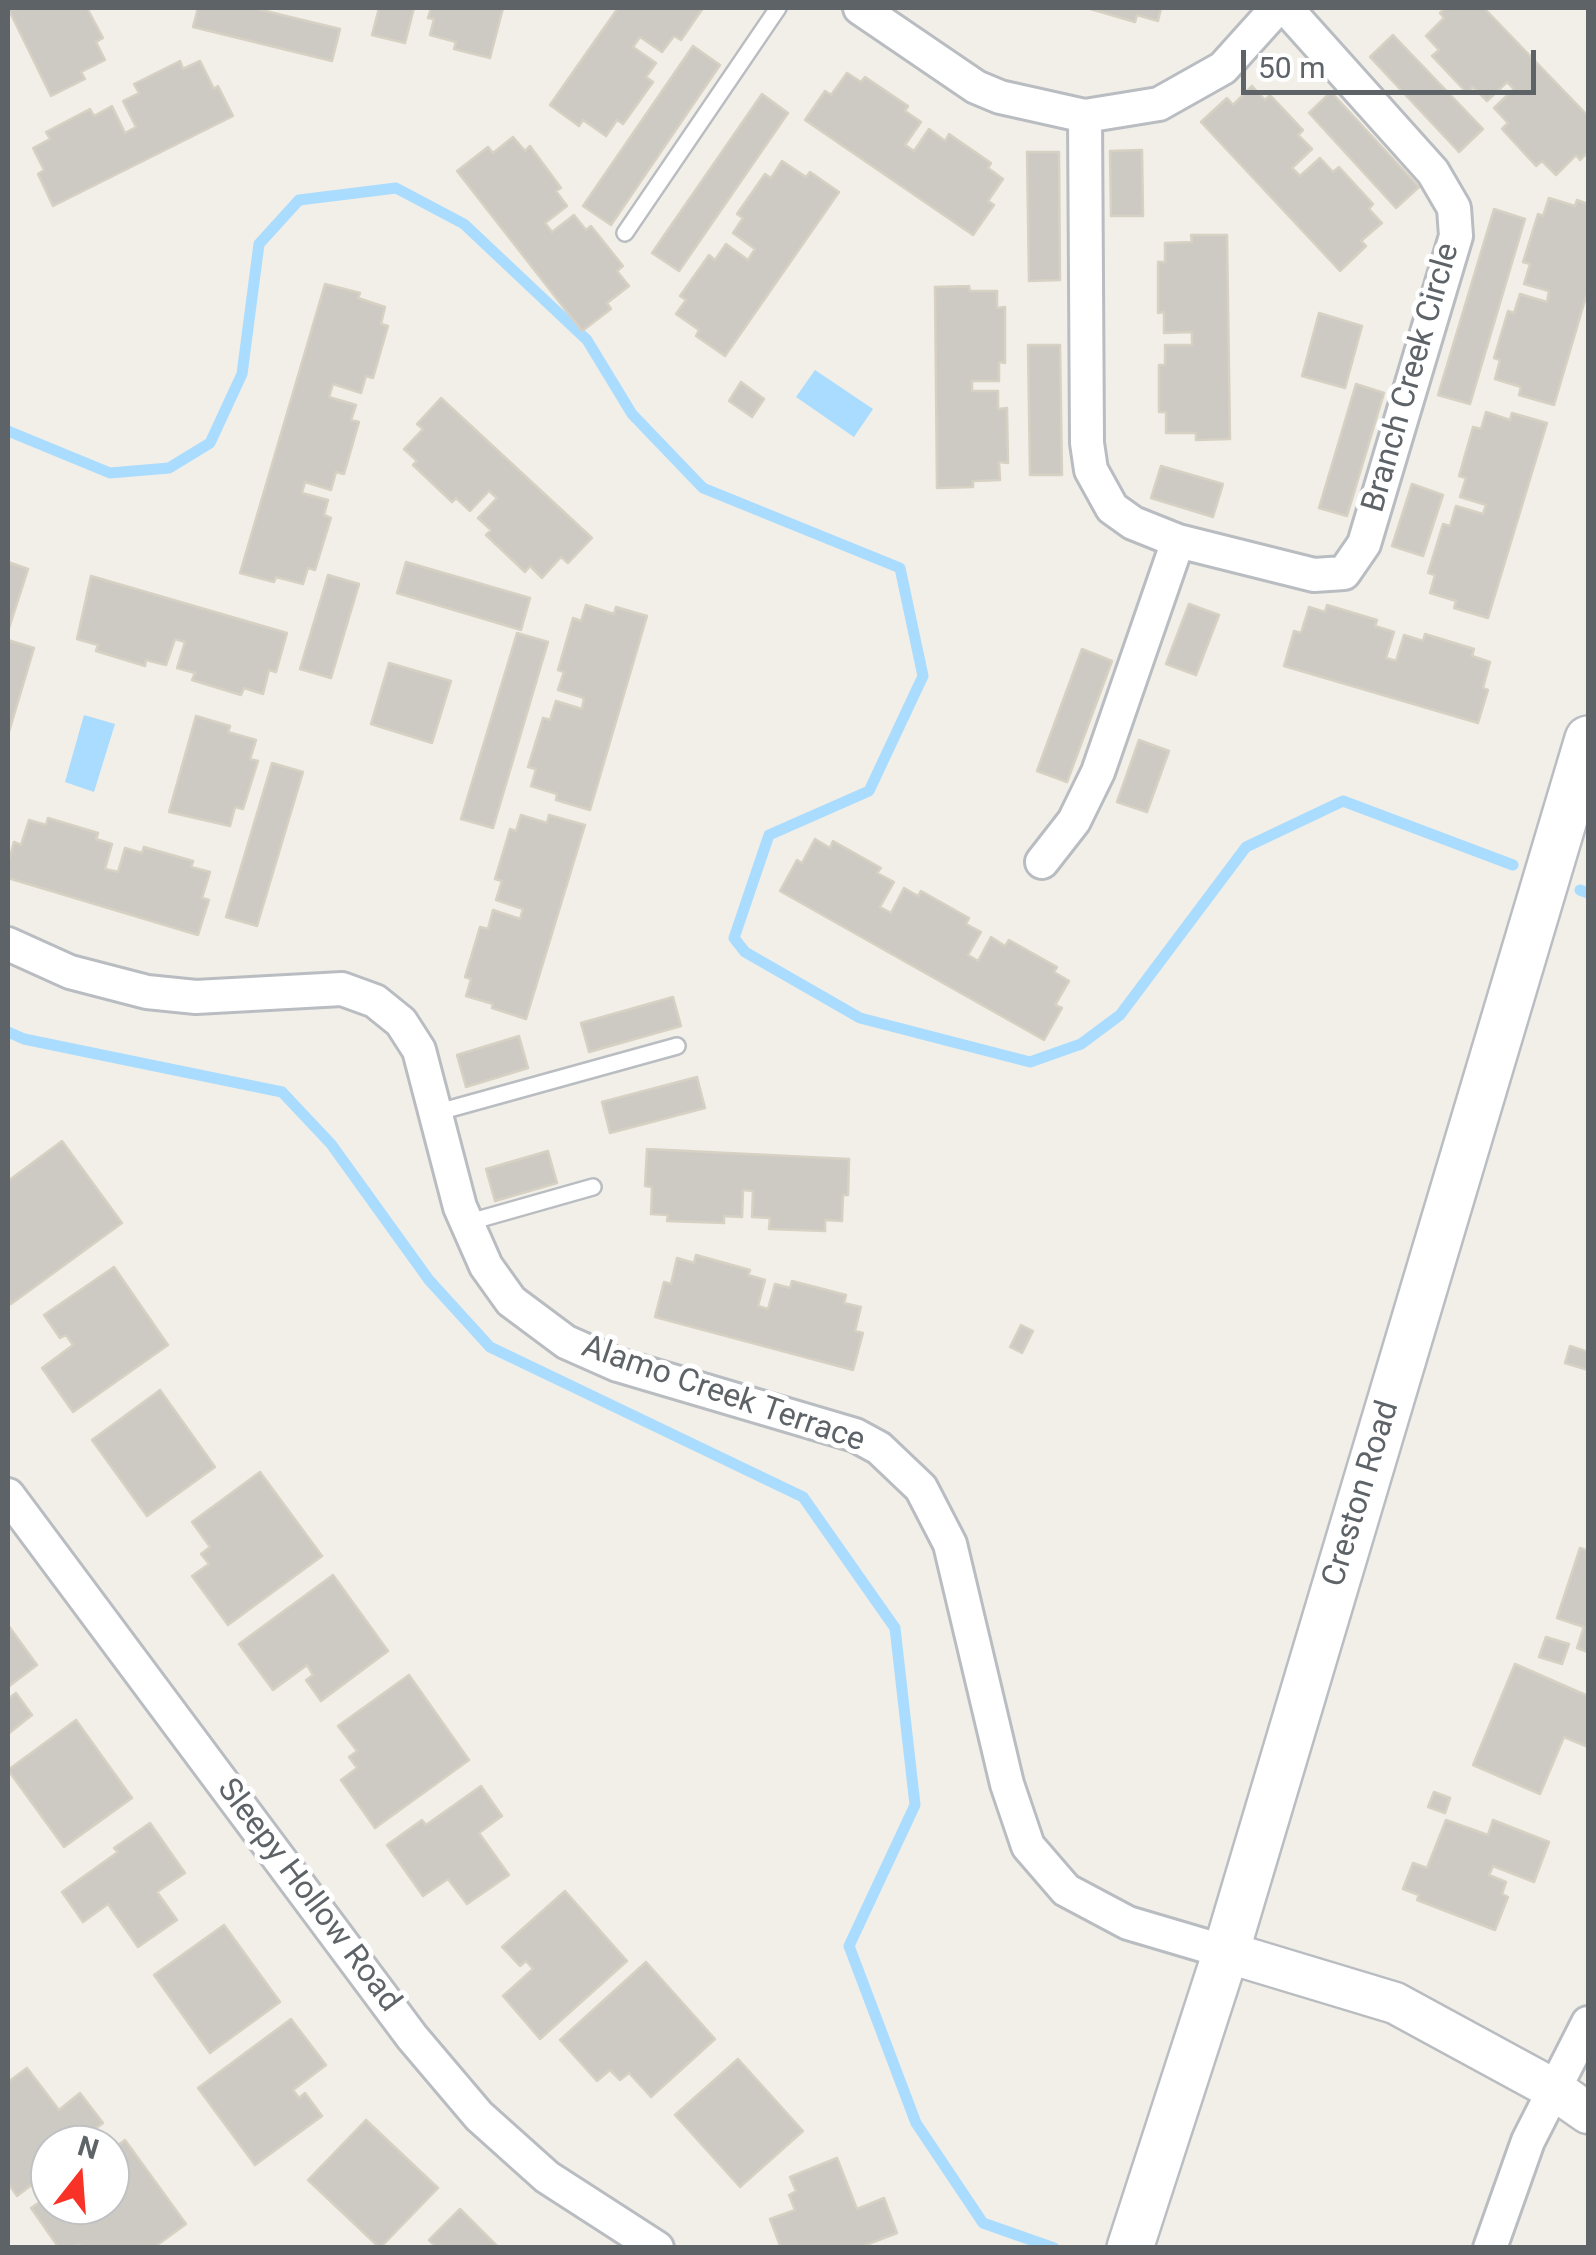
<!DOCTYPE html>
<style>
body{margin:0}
#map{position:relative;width:1596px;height:2255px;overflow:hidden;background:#f1efe7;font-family:Roboto,sans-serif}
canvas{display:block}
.frame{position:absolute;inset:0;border:10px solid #5e6368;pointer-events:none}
.north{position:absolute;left:30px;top:2125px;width:100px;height:100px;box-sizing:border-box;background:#fff;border:2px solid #bfc1c3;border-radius:50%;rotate:17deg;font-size:28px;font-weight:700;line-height:40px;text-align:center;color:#5e6368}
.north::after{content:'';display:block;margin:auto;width:35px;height:45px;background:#f83227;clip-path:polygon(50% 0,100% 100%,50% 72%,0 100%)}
.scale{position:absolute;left:1241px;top:50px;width:295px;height:45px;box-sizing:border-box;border:5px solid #5e6368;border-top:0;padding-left:12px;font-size:30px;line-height:35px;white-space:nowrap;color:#5e6368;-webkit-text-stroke:8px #fff;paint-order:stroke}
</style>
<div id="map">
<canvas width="1596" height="2255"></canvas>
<div class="frame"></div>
<div class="north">N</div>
<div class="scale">50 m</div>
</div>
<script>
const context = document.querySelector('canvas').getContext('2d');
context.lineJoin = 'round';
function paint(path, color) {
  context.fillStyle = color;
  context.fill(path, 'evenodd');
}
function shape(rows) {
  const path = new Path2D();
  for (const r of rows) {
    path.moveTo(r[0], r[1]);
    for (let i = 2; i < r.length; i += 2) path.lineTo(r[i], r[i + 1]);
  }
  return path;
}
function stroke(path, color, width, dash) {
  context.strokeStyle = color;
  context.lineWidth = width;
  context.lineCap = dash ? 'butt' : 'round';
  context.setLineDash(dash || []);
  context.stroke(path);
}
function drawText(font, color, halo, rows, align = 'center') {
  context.font = font + ' Roboto,sans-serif';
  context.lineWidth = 10;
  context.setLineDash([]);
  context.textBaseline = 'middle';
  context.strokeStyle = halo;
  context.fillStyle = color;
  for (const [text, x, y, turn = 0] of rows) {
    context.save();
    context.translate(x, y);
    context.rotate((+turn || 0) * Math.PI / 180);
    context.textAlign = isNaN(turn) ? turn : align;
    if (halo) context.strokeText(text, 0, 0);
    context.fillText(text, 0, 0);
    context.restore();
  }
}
paint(shape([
 [815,370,873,409,854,437,796,397],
 [84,715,115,724,94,792,65,782]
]), '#a9dcff');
stroke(shape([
 [8,431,110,473,169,468,210,443,242,374,259,244,299,200,396,188,464,224,587,340,632,414,703,488,900,568,923,676,869,791,769,835,734,938,745,952,860,1018,1030,1062,1081,1044,1120,1015,1246,847,1343,801,1513,865],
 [1580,890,1588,893],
 [8,1032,24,1039,282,1092,331,1144,429,1280,490,1347,803,1497,895,1628,915,1805,849,1946,916,2123,983,2223,1054,2248]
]), '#a9dcff', 11);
const building = shape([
 [8,8,87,8,103,38,96,42,105,60,81,72,85,79,51,96,8,8],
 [198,8,253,8,340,29,332,61,193,27,198,8],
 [379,8,414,8,405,43,372,35,379,8],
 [431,8,503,8,490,58,454,49,456,42,430,35,434,19,428,18,431,8],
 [618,8,703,8,681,40,674,36,662,52,640,37,633,47,656,63,646,77,653,82,623,124,617,120,606,136,583,120,579,126,550,105,618,8],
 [1087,8,1161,8,1158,21,1137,15,1135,22,1087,8],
 [1446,8,1484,8,1588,116,1588,152,1580,160,1576,155,1556,175,1542,161,1536,166,1502,129,1508,123,1494,108,1514,89,1507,82,1487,101,1473,87,1467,93,1432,56,1439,50,1426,36,1444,18,1440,13,1446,8],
 [1393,35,1483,129,1459,152,1370,57,1393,35],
 [693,46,720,65,611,225,583,206,693,46],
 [180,61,183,69,200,61,214,89,218,86,233,116,53,206,38,174,44,170,33,148,50,139,46,132,90,109,94,116,112,106,125,133,136,127,123,101,139,93,134,84,180,61],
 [847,73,861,82,865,77,908,106,905,111,921,122,905,145,914,151,929,129,945,141,949,134,991,163,988,168,1003,179,988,201,994,205,973,235,805,120,825,91,831,95,847,73],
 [1252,86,1265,100,1270,95,1303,130,1298,135,1312,149,1292,168,1300,176,1320,158,1333,172,1339,167,1373,204,1369,209,1382,223,1361,241,1366,246,1340,271,1201,122,1227,98,1233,105,1252,86],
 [1331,92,1419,187,1396,208,1309,113,1331,92],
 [762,94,788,113,679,271,652,253,762,94],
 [513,137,525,151,530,146,561,188,556,191,567,206,545,223,552,232,574,215,586,230,591,226,623,266,617,271,629,286,607,303,611,309,582,331,457,171,488,147,493,153,513,137],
 [1142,150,1143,216,1111,216,1110,151,1142,150],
 [1027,152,1059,152,1060,280,1029,281,1027,152],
 [782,161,806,177,810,172,839,192,725,356,696,336,699,330,676,314,686,300,680,296,709,255,715,260,726,244,748,260,755,249,733,233,743,218,737,214,765,174,771,178,782,161],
 [1549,198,1575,206,1577,200,1588,204,1588,290,1554,405,1519,395,1521,387,1495,379,1500,360,1494,358,1508,311,1514,313,1520,294,1547,302,1549,291,1524,284,1530,264,1523,262,1538,214,1543,216,1549,198],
 [1494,209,1525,219,1470,404,1438,395,1494,209],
 [1191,235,1227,235,1230,439,1196,440,1196,433,1166,433,1166,412,1159,412,1159,365,1165,365,1165,345,1192,345,1192,332,1164,333,1164,312,1158,313,1158,262,1165,262,1165,243,1192,242,1191,235],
 [325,284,360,293,358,298,385,307,381,324,388,326,373,378,366,376,361,393,333,384,329,397,356,405,351,420,359,422,344,474,336,472,331,490,305,482,302,493,328,500,324,515,331,518,315,570,308,568,303,584,276,577,274,582,240,573,325,284],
 [969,286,970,291,997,291,997,308,1005,307,1005,363,999,362,999,381,972,381,972,391,998,391,998,409,1007,408,1008,463,999,462,1000,480,973,481,973,487,937,488,935,287,969,286],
 [1319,313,1362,326,1345,388,1302,376,1319,313],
 [1028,345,1060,345,1062,475,1030,475,1028,345],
 [741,382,764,399,752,417,729,401,741,382],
 [1356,384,1384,393,1347,516,1319,508,1356,384],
 [441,398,592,538,568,563,561,557,542,578,530,566,525,572,486,535,491,530,478,518,497,498,489,491,470,511,456,498,452,502,413,465,417,461,404,449,423,429,417,424,441,398],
 [1486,412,1510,420,1512,413,1547,423,1488,618,1454,608,1456,601,1430,593,1435,575,1428,573,1443,524,1450,526,1456,506,1483,514,1486,505,1460,497,1466,478,1459,476,1473,427,1481,429,1486,412],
 [1161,466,1223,484,1213,517,1151,498,1161,466],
 [1412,484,1443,495,1423,556,1392,546,1412,484],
 [8,562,28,569,9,628,8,628,8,562],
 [406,562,530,598,521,630,397,593,406,562],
 [328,575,359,584,331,678,300,669,328,575],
 [91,576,287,633,276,672,269,670,263,694,244,688,241,695,192,680,195,673,177,668,185,642,175,639,166,665,146,660,145,666,96,651,98,645,77,639,91,576],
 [1189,604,1219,615,1196,675,1166,664,1189,604],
 [586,605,614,614,616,607,647,616,590,810,556,800,557,794,531,786,536,769,528,767,543,718,550,720,556,701,582,709,584,698,558,690,564,672,558,670,573,618,581,621,586,605],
 [1327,605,1377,620,1375,626,1394,632,1386,658,1396,661,1404,635,1423,641,1425,634,1474,649,1472,656,1490,662,1483,688,1488,690,1478,723,1284,666,1294,631,1301,633,1309,607,1325,612,1327,605],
 [517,633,548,642,493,828,461,819,517,633],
 [8,640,34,648,8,735,8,640],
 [1082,649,1112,661,1067,782,1037,771,1082,649],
 [389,663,451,681,432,743,371,724,389,663],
 [196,716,230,726,228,732,256,740,250,759,258,761,243,809,235,807,230,826,169,812,196,716],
 [1139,740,1169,751,1147,812,1117,802,1139,740],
 [272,763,303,772,257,926,226,917,272,763],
 [521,815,547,823,549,815,585,825,526,1019,492,1008,493,1004,466,996,471,979,465,977,480,927,488,929,493,910,520,919,523,909,496,900,502,881,495,879,510,829,516,831,521,815],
 [48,818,98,833,96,839,112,844,105,869,118,872,125,848,142,853,144,847,193,861,191,867,210,872,202,898,209,900,198,935,8,878,8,864,14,842,21,845,29,820,46,825,48,818],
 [815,839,830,848,833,841,881,868,877,873,894,882,880,907,891,913,904,888,918,896,921,891,969,918,966,924,981,932,968,955,978,961,991,937,1005,946,1009,940,1057,967,1054,972,1069,981,1055,1005,1062,1008,1044,1040,780,891,797,860,802,863,815,839],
 [673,997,681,1026,589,1052,581,1023,673,997],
 [519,1036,528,1068,466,1087,457,1055,519,1036],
 [697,1077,705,1108,610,1133,602,1102,697,1077],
 [62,1141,122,1223,11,1304,8,1298,8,1181,62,1141],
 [647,1149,849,1159,848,1195,843,1195,842,1221,825,1220,825,1231,769,1229,770,1218,752,1217,753,1191,743,1190,742,1217,724,1216,724,1223,667,1221,668,1215,651,1214,652,1187,645,1186,647,1149],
 [548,1151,557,1183,495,1201,486,1169,548,1151],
 [696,1255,750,1270,748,1275,765,1280,758,1306,768,1309,775,1284,790,1288,792,1281,846,1295,844,1303,861,1307,855,1331,863,1333,853,1370,655,1317,664,1282,671,1284,677,1258,694,1263,696,1255],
 [114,1267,168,1345,73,1412,42,1368,73,1345,66,1335,60,1338,44,1315,114,1267],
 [1021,1325,1033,1331,1022,1353,1010,1347,1021,1325],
 [1570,1346,1588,1352,1588,1370,1565,1363,1570,1346],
 [160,1390,215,1467,147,1516,92,1440,160,1390],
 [260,1472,322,1556,228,1625,192,1576,209,1564,201,1554,210,1547,192,1522,260,1472],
 [1580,1548,1588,1551,1588,1652,1577,1648,1584,1627,1557,1618,1580,1548],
 [333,1575,388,1651,321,1701,306,1680,313,1675,307,1665,273,1690,239,1644,333,1575],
 [8,1625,37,1665,8,1687,8,1625],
 [1546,1637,1569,1644,1562,1664,1539,1657,1546,1637],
 [1515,1664,1588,1696,1588,1747,1564,1737,1540,1794,1473,1765,1515,1664],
 [409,1675,469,1760,375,1828,341,1780,357,1768,349,1757,357,1751,338,1726,409,1675],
 [16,1693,32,1715,8,1734,8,1696,9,1698,16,1693],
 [76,1720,132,1798,64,1847,8,1770,76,1720],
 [481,1786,502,1816,479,1833,509,1875,467,1904,448,1879,423,1896,387,1845,422,1820,426,1825,481,1786],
 [1434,1792,1450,1798,1445,1813,1428,1807,1434,1792],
 [1446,1820,1488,1835,1493,1820,1549,1842,1534,1882,1493,1866,1489,1875,1506,1882,1502,1894,1508,1897,1495,1930,1417,1900,1419,1895,1403,1889,1413,1863,1427,1868,1446,1820],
 [150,1823,185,1873,157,1892,177,1920,138,1947,108,1904,83,1922,62,1892,118,1852,114,1848,150,1823],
 [565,1891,627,1961,540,2039,503,1996,533,1969,526,1961,520,1966,502,1947,565,1891],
 [224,1925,280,2002,210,2053,154,1975,224,1925],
 [646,1962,715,2039,651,2097,629,2073,620,2080,610,2070,597,2081,560,2040,646,1962],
 [291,2019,326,2065,293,2090,299,2098,305,2093,322,2116,255,2165,198,2088,291,2019],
 [738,2059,803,2131,740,2187,675,2115,738,2059],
 [27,2068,59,2110,80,2093,103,2123,74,2145,50,2145,50,2171,17,2196,8,2183,8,2082,27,2068],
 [366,2120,438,2188,380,2248,308,2180,366,2120],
 [125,2140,186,2224,153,2248,83,2248,80,2245,59,2248,31,2208,50,2195,50,2205,110,2205,110,2151,125,2140],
 [837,2158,857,2209,884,2198,897,2233,858,2248,781,2248,770,2219,795,2210,789,2195,796,2191,790,2177,837,2158],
 [460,2209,499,2248,431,2248,434,2245,429,2240,460,2209]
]);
paint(building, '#cdcac4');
stroke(building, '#d7d1c4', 2.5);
const service = shape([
 [625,233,778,8],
 [435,1113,677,1046],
 [466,1223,593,1187]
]);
const minor = shape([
 [860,8,976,87,1000,97,1085,116,1159,104,1223,68,1277,8],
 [1085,116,1087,443,1091,470,1112,508,1133,523,1178,541,1314,575,1344,573,1364,544,1456,236,1454,208,1433,172,1286,8],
 [1042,862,1074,821,1098,772,1178,541],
 [8,944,70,972,147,992,196,997,342,989,375,1001,401,1022,419,1050,460,1207,486,1266,511,1301,566,1342,618,1365,855,1435,879,1448,921,1488,950,1544,1007,1784,1028,1846,1066,1890,1128,1923,1226,1952],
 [8,1495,412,2037,479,2116,547,2177,657,2248],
 [1490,2248,1528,2141,1588,2023]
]);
const tertiary = shape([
 [1226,1952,1395,2003,1555,2090,1588,2113]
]);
const secondary = shape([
 [1130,2248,1226,1952,1588,739]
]);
stroke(service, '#b9bdc1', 20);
stroke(minor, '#b9bdc1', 38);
stroke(tertiary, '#b9bdc1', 45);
stroke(secondary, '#babec3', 50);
stroke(service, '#fff', 15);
stroke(minor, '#fff', 32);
stroke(tertiary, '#fff', 40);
stroke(secondary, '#fff', 45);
drawText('32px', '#5e6368', '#fff', [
 ["Branch Creek Circle",1412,378,-74],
 ["Alamo Creek Terrace",723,1395,19],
 ["Creston Road",1362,1494,-73],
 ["Sleepy Hollow Road",308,1896,53]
]);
</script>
